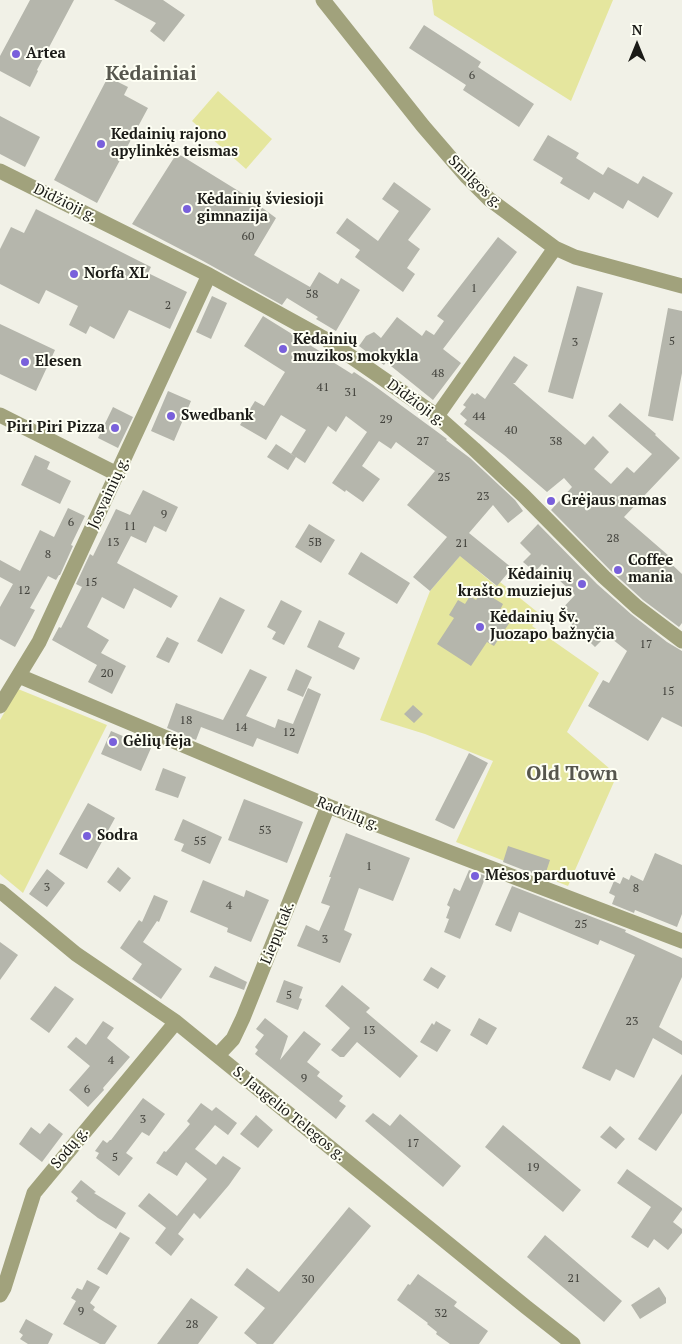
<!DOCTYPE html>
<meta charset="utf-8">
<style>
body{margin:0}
#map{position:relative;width:682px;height:1344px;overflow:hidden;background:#f1f1e7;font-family:"PT Serif",serif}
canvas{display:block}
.north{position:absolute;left:612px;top:20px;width:50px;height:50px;-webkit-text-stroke:4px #fefff4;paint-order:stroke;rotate:0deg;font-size:14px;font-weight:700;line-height:20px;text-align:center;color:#1b1b17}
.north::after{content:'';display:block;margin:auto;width:18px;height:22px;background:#1b1b17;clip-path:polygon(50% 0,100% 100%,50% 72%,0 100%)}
</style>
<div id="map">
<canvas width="682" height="1344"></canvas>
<div class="north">N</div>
</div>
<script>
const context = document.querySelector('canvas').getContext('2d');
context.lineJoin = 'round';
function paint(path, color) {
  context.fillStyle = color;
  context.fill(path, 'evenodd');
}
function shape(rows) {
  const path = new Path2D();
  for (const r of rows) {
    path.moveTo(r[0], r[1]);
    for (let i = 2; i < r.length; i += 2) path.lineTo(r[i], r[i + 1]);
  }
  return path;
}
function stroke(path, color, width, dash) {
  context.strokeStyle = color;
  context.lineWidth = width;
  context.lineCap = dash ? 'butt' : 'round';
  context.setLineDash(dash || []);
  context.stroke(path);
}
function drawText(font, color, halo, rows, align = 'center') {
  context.font = font + ' "PT Serif",serif';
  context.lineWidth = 4;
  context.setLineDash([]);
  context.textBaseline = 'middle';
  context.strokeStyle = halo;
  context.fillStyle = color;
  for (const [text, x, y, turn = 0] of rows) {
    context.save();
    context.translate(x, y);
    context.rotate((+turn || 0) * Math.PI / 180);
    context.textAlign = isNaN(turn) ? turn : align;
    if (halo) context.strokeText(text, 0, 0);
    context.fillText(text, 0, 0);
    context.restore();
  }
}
paint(shape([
 [432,0,613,0,571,101,434,15],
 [218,91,272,139,246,169,192,121],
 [464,551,477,570,496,586,500,582,541,615,532,626,599,673,567,732,617,775,568,886,456,842,493,761,425,734,380,720,430,591],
 [18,689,107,725,23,893,0,874,0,720]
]), '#e5e69e');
paint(shape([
 [30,0,74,0,37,70,38,71,30,87,0,71,0,56],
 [114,0,163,0,185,15,164,42,150,31,156,23],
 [424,25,481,62,478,67,534,104,519,127,463,90,466,85,409,48],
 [108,77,128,87,124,95,148,108,97,203,54,180],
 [0,116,40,137,25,167,0,154],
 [548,135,579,153,576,158,603,175,608,167,638,184,643,176,673,193,658,218,628,200,623,209,594,192,589,200,560,183,563,178,533,160],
 [177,153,245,195,276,218,254,255,310,287,319,272,338,284,341,278,360,290,336,331,316,319,318,317,287,298,282,305,203,261,132,224],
 [394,182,431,209,408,240,420,249,407,268,415,274,403,292,355,257,360,250,336,233,347,218,378,241,399,211,382,199],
 [36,209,151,267,148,273,187,292,170,329,129,310,114,339,90,326,86,334,69,325,78,306,46,290,39,304,0,284,0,249,11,227,24,233],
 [498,237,517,252,443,349,461,363,433,400,386,362,384,365,359,346,366,336,374,332,381,338,397,317,422,336,426,330,434,335,444,321,437,316],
 [577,286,603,293,573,399,548,392],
 [212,296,227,303,211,339,196,332],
 [668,308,682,311,682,373,673,421,648,416],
 [263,316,321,352,320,354,352,374,354,372,372,384,447,439,446,440,470,458,515,500,523,511,508,523,493,505,469,533,512,568,497,586,460,556,430,591,413,577,447,537,407,505,435,471,396,442,391,449,379,441,362,466,380,479,363,502,346,490,345,492,332,483,367,432,346,416,336,432,328,426,305,463,296,457,288,470,267,457,276,444,296,457,291,454,306,430,281,415,266,440,240,425,255,401,264,406,285,372,244,346],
 [0,324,55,350,36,391,0,374],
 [514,356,528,365,515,383,513,383,585,445,593,436,609,452,594,469,611,484,627,467,634,473,652,454,608,416,620,403,656,434,655,435,680,458,624,517,669,556,666,559,682,574,682,623,679,627,643,600,610,570,551,510,572,487,564,478,547,492,504,455,464,424,467,420,460,414,466,407,463,405,472,393,475,395,477,393,485,399],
 [168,391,191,401,174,441,151,431],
 [113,407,133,417,118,448,98,438],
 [35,455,50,462,47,469,71,481,60,504,21,485],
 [143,490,178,507,166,532,154,526,146,543,131,536,117,563,178,596,171,608,134,588,124,609,102,597,87,627,109,640,101,653,126,666,112,694,88,682,97,665,52,640,59,627,61,628,82,587,76,584,90,554,93,556,116,509,130,515],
 [68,508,85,516,71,545,73,546,60,575,59,575,56,580,48,576,30,608,35,610,15,647,0,639,0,607,13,584,0,577,0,560,20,571,40,530,54,537],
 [309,524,335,540,321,563,295,547],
 [538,524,597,584,631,614,667,642,682,651,682,727,662,717,648,741,588,706,603,680,609,683,627,651,607,635,595,647,559,612,575,595,542,564,535,572,523,562,531,554,520,543],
 [361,552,410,583,397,604,348,574],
 [482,591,503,604,498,614,510,622,494,646,487,642,471,666,437,644,454,618,449,615,458,600,465,604,470,596,476,600],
 [220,597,245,610,222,654,197,641],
 [281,600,302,611,284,645,272,639,276,632,267,627],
 [319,620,345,633,338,647,360,658,354,670,307,647],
 [167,637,179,643,169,663,156,657],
 [250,669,267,677,246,716,275,728,278,719,293,724,308,688,321,694,298,754,257,738,253,747,201,727,196,740,167,728,176,703,223,720],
 [296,669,312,677,303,697,287,690],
 [413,705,423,714,414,723,404,714],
 [111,731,151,748,141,771,101,754],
 [469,753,488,763,454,829,435,820],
 [163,768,186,777,178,798,155,790],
 [244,799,303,822,287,863,228,840],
 [88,803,115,818,87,869,59,854],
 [183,819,222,837,210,864,181,851,184,844,174,840],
 [346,833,410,858,393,901,359,888,344,930,352,934,340,963,297,946,306,925,319,931,330,906,321,903,331,877,329,877],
 [508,846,550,860,544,878,503,862],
 [655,853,682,865,682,914,677,927,635,910,634,913,612,904,615,896,609,893,614,881,620,884,623,877,629,880,631,875,643,881],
 [118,867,131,878,120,892,107,882],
 [47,869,65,883,47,907,29,894],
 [469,870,486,876,460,939,444,932,449,919,446,918,450,907,447,905,454,888,460,891],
 [203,880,244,897,246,890,269,900,251,942,227,932,228,928,190,912],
 [512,886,626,930,625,932,682,958,682,977,659,1027,682,1041,682,1055,653,1038,634,1078,616,1069,610,1081,582,1068,635,955,600,940,598,945,519,912,511,932,495,925],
 [154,895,168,901,159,922,157,921,143,942,182,969,161,999,132,979,142,964,120,948,139,920,142,922],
 [0,942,18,955,0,980],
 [215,966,247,982,244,990,209,977],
 [431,967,446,976,438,989,423,980],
 [284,980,303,987,299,998,302,999,298,1010,276,1002],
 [342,985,370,1008,366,1012,418,1056,400,1078,357,1042,344,1057,340,1057,331,1050,350,1028,325,1006],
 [55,986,74,999,49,1033,30,1019],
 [265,1018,288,1036,280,1060,304,1031,321,1044,307,1062,320,1072,317,1076,343,1096,339,1101,346,1106,336,1119,255,1054,258,1050,255,1047,264,1035,256,1029],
 [479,1018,497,1028,487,1045,470,1035],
 [103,1021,114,1028,107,1038,130,1057,103,1088,104,1090,88,1107,69,1090,90,1066,67,1047,76,1037,86,1045],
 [436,1021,451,1030,437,1052,420,1042,432,1023,434,1025],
 [682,1074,682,1113,656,1151,638,1139],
 [143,1098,165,1114,149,1136,142,1132,126,1153,133,1158,119,1176,96,1158,99,1153,95,1151,103,1140,107,1143,110,1140,111,1140],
 [201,1103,212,1111,216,1107,237,1123,228,1135,215,1125,195,1149,216,1165,223,1156,241,1168,229,1185,200,1219,194,1213,178,1234,184,1239,171,1256,155,1243,166,1228,138,1206,149,1193,177,1216,207,1179,186,1162,177,1176,156,1163,164,1151,166,1152,190,1124,187,1121],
 [373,1113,390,1126,400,1114,461,1166,443,1187,365,1121],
 [256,1115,273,1130,258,1148,240,1134],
 [49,1123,63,1134,42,1162,19,1144,31,1127,40,1134],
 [503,1125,581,1190,563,1212,485,1147],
 [610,1126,625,1139,616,1149,600,1137],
 [627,1169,682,1208,682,1210,673,1222,682,1229,682,1233,668,1250,654,1239,648,1248,631,1237,651,1207,617,1183],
 [81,1180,96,1192,94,1193,126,1213,116,1229,98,1218,76,1201,78,1198,71,1192],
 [349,1207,371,1226,273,1344,257,1344,244,1333,265,1308,234,1285,247,1268,279,1292],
 [120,1232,130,1238,107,1275,97,1269],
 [545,1235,622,1301,604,1322,527,1257],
 [418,1274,457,1302,454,1306,488,1331,479,1344,450,1344,436,1334,437,1332,427,1324,428,1323,397,1300,408,1284,410,1285],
 [87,1280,100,1287,90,1303,95,1307,93,1310,117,1326,105,1344,100,1344,63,1324,76,1301,71,1298,77,1288,82,1290],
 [659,1287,666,1298,666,1303,640,1319,631,1305],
 [191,1298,218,1317,198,1344,157,1344],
 [26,1319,53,1334,48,1344,28,1344,20,1339,23,1335,19,1332]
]), '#b5b6ac');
stroke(shape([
 [323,0,423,126,467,177,489,199,555,248,575,257,682,286],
 [0,171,209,275,327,340,437,416,474,449,524,496,604,577,637,607,682,641],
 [0,415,117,474],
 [437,416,555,248],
 [19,676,328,806,682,941],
 [0,706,39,642,209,275],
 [0,891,76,954,176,1022,526,1307,573,1344],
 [218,1055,233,1039,243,1018,328,806],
 [0,1295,4,1288,34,1193,176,1022]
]), '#a1a27c', 15);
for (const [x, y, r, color] of [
 [16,54,5,"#7960db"],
 [101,144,5,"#7960db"],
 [187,209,5,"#7960db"],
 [74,274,5,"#7960db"],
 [283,349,5,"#7960db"],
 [25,362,5,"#7960db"],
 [171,416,5,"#7960db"],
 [115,428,5,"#7960db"],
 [551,501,5,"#7960db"],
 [618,570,5,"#7960db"],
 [582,584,5,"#7960db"],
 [480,627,5,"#7960db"],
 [113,742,5,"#7960db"],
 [87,836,5,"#7960db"],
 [475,876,5,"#7960db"]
]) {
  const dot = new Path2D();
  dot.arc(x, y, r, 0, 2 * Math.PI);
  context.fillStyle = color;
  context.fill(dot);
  stroke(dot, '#fefff4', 2);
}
drawText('12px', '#42423c', null, [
 ["6",472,76],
 ["60",248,237],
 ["1",474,289],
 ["58",312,295],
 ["2",168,306],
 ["5",672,342],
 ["3",575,343],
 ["48",438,374],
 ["41",323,388],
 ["31",351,393],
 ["44",479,417],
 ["29",386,420],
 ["40",511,431],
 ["27",423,442],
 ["38",556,442],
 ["25",444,478],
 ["23",483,497],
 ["9",164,515],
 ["6",71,523],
 ["11",130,527],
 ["28",613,539],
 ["13",113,543],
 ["5B",315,543],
 ["21",462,544],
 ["8",48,555],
 ["15",91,583],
 ["12",24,591],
 ["17",646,645],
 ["20",107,674],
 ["15",668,692],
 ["18",186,721],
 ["14",241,728],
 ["12",289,733],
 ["53",265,831],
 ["55",200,842],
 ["1",369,867],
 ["3",47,888],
 ["8",636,889],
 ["4",229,906],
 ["25",581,925],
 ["3",325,940],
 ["5",289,996],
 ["23",632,1022],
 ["13",369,1031],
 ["4",111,1061],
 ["9",304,1079],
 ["6",87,1090],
 ["3",143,1120],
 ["17",413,1144],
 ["5",115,1158],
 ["19",533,1168],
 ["21",574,1279],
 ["30",308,1280],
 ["9",81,1312],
 ["32",441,1314],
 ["28",192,1325]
]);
drawText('bold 15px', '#1b1b17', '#fefff4', [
 ["Artea",26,54],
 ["Kedainių rajono",111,135],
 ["apylinkės teismas",111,152],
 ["Kėdainių šviesioji",197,200],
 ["gimnazija",197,217],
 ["Norfa XL",84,274],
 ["Kėdainių",293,340],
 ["muzikos mokykla",293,357],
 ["Elesen",35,362],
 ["Swedbank",181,416],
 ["Piri Piri Pizza",105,428,"right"],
 ["Grėjaus namas",561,501],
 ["Coffee",628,561],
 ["mania",628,578],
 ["Kėdainių",572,575,"right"],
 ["krašto muziejus",572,592,"right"],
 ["Kėdainių Šv.",490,618],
 ["Juozapo bažnyčia",490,635],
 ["Gėlių fėja",123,742],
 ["Sodra",97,836],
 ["Mėsos parduotuvė",485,876]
], 'left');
drawText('15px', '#1b1b17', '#fefff4', [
 ["Smilgos g.",475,182,44],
 ["Didžioji g.",65,203,26],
 ["Didžioji g.",416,403,36],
 ["Josvainių g.",109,493,-65],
 ["Radvilų g.",348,814,22],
 ["Liepų tak.",278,933,-68],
 ["S. Jaugelio Telegos g.",289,1114,39],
 ["Sodų g.",70,1148,-50]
]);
drawText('bold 20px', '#56564d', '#fefff4', [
 ["Kėdainiai",151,74],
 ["Old Town",572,774]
]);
</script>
